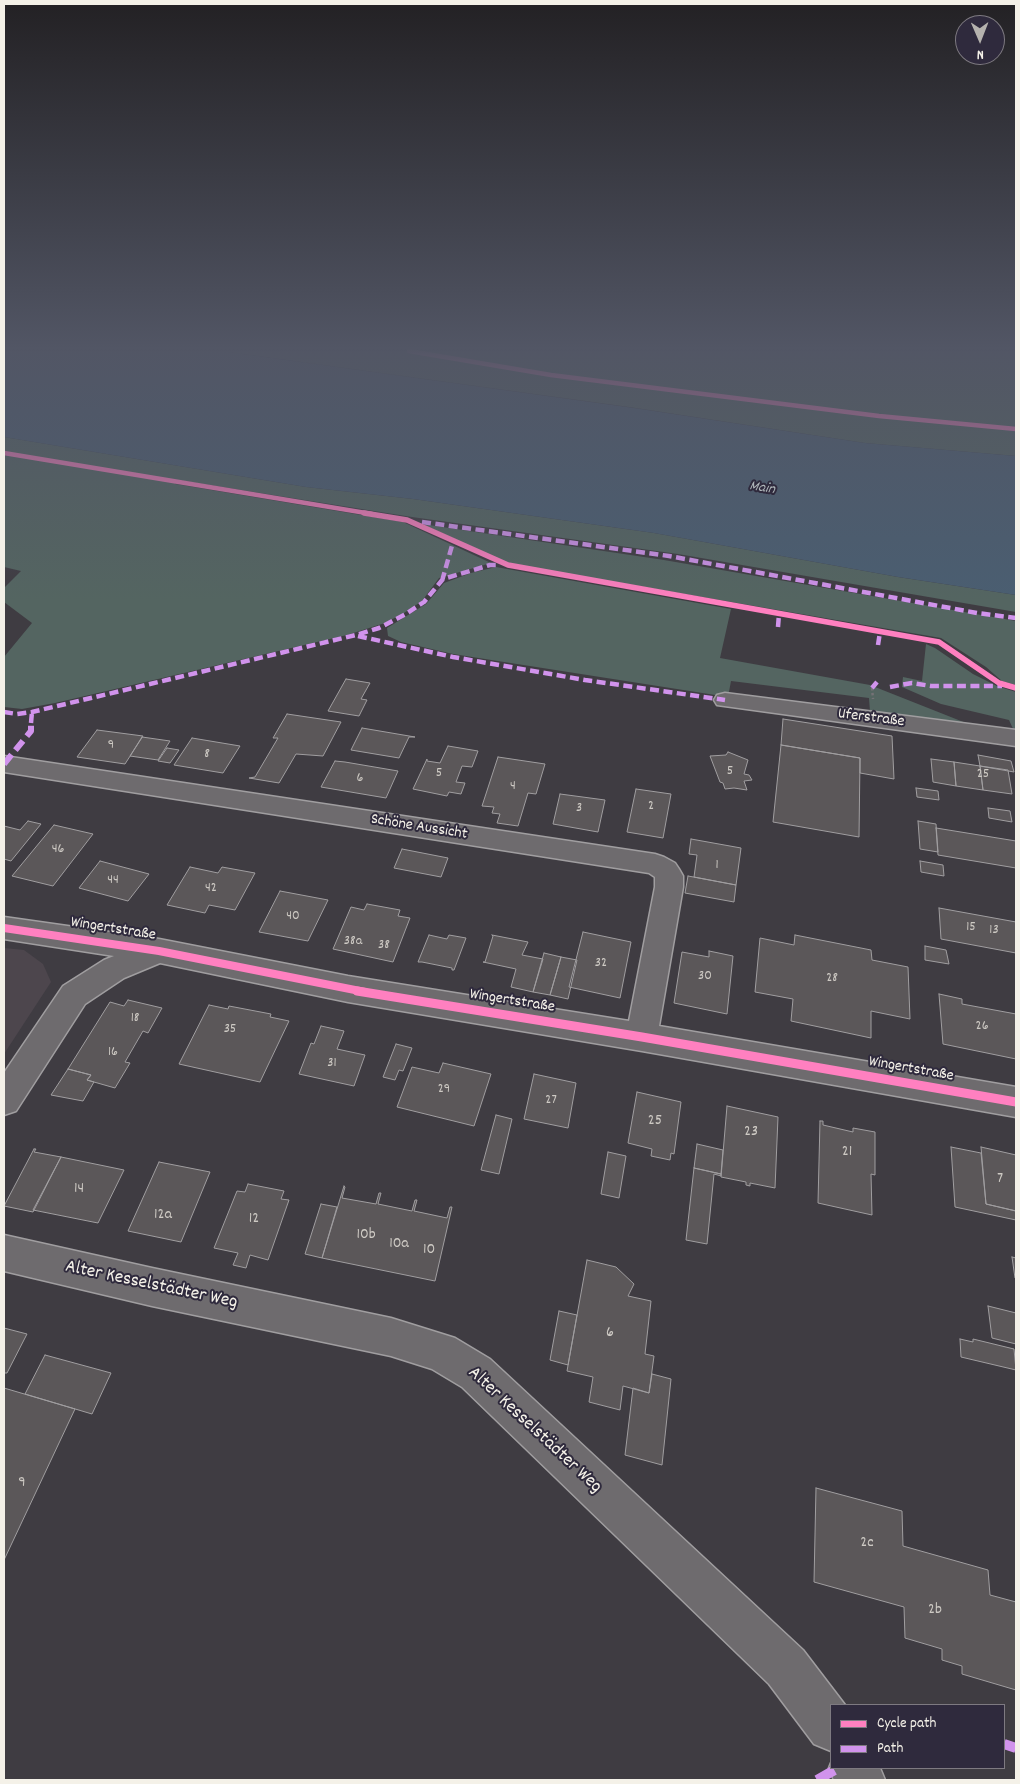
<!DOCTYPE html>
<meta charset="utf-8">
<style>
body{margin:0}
#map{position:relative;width:1020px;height:1784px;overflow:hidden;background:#3f3c42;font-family:Dekko,sans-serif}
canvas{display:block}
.frame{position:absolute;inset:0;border:5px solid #f4f1e8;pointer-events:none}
.legend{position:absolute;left:830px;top:1704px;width:175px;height:65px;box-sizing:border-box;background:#2f2a3d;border:1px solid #7e7a81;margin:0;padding:6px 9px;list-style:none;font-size:15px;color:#f4f1e8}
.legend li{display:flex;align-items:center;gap:10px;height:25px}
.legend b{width:25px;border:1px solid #7e7a81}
.north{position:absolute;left:955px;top:15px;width:50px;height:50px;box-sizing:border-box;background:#2f2a3d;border:1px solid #7e7a81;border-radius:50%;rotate:179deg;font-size:14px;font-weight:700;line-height:20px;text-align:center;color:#f4f1e8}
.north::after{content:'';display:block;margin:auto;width:18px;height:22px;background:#b5b2ae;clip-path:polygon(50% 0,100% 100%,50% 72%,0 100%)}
</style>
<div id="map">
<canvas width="1020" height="1784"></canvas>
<div class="frame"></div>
<ul class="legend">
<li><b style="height:6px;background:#ff80c0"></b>Cycle path</li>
<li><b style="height:6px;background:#d193ec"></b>Path</li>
</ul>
<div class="north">N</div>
</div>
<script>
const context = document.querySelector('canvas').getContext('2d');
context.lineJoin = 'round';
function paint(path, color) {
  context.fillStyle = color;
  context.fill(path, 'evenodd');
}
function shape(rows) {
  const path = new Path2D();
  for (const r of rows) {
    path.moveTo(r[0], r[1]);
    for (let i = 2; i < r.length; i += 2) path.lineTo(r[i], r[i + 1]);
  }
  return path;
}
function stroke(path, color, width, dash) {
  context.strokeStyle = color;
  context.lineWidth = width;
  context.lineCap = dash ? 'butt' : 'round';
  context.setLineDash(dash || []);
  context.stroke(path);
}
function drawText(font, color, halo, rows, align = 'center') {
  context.font = font + ' Dekko,sans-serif';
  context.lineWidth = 4;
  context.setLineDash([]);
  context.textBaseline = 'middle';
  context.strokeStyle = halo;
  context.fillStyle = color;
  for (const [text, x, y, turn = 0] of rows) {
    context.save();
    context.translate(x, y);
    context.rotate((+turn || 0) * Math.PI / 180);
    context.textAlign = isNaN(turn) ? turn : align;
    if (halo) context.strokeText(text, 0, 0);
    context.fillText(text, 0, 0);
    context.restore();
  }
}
paint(shape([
 [4,948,24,950,43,964,51,982,4,1054]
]), '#4d464d');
paint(shape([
 [221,351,1016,351,1016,456,865,443,629,407],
 [4,437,306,487,413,499,654,533,898,577,1016,595,1016,612,678,554,412,517,178,480,175,484,403,522,491,563,439,578,422,601,404,613,385,623,347,635,55,703,22,709,4,707,4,657,32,623,4,602,4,588,21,571,4,567],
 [422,524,664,560,1016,621,1016,685,1002,681,986,667,941,638,510,564],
 [496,567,731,609,720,658,870,685,971,725,870,712,869,698,731,681,728,697,453,654,401,642,388,636,387,628,426,604,444,583,471,573],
 [926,644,935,648,973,674,997,686,1016,692,1016,731,1014,731,1009,720,941,704,902,687,903,677,922,681]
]), '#546561');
paint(shape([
 [4,351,221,351,634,408,865,443,1016,456,1016,595,898,577,654,533,413,499,306,487,4,437]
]), '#4a5e71');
const building = shape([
 [346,679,370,683,361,699,367,700,359,716,328,711,346,679],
 [287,714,341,722,323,756,296,754,279,783,249,778,255,777,278,738,273,738,287,714],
 [783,719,892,736,894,779,860,773,860,758,781,745,783,719],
 [362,728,415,737,409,737,399,758,351,750,362,728],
 [97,730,143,736,125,764,77,757,97,730],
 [142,737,170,741,158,760,130,756,142,737],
 [192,738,240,746,223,773,174,765,192,738],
 [781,745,860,758,859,837,773,822,781,745],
 [448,746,478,751,472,767,462,766,456,782,465,783,461,794,449,792,447,796,413,789,427,759,427,761,440,763,448,746],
 [167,748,179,750,170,763,158,761,167,748],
 [728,752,748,760,744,774,749,775,752,780,744,781,747,790,734,788,725,789,723,783,720,782,710,756,726,755,728,752],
 [978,755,1011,761,1014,772,980,766,978,755],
 [498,757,545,764,536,794,528,793,518,826,497,823,500,814,492,813,494,807,482,806,498,757],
 [931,759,954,762,956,786,933,782,931,759],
 [335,761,345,762,398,771,386,798,321,787,335,761],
 [954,762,980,766,983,790,956,786,954,762],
 [980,766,1008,770,1012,794,983,790,980,766],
 [916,788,938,791,939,800,917,797,916,788],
 [636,789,671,794,663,838,627,832,636,789],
 [560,794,605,800,598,832,553,824,560,794],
 [988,808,1010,811,1012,822,989,818,988,808],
 [28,821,41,824,11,861,4,859,4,826,20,830,28,821],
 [918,821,936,824,938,852,920,849,918,821],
 [54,825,93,834,53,886,12,876,54,825],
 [936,828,1016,841,1016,868,938,855,936,828],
 [691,839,741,848,736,885,694,877,697,855,689,854,691,839],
 [402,849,448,858,441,877,394,868,402,849],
 [100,861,149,874,128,901,79,888,100,861],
 [920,861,943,865,944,876,921,872,920,861],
 [190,867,218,873,222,867,255,873,235,910,209,905,205,913,167,905,190,867],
 [688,876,736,885,734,902,685,893,688,876],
 [280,891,328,900,308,941,259,932,280,891],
 [367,904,400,910,398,916,410,918,393,962,333,949,351,907,364,910,367,904],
 [939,908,1016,922,1016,953,941,939,939,908],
 [583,932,631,942,620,998,569,987,583,932],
 [429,935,447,939,449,935,466,938,454,970,452,970,452,968,422,962,418,962,429,935],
 [492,935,528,942,522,955,543,959,533,992,511,987,516,969,483,962,485,962,493,936,492,935],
 [795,935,871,950,872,960,908,967,910,1019,871,1011,871,1038,791,1021,793,999,755,992,760,938,794,945,795,935],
 [925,946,946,950,949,964,925,960,925,946],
 [709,951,733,956,727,1014,674,1003,682,952,709,957,709,951],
 [544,953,561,957,550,995,533,992,544,953],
 [561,957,577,960,568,999,550,995,561,957],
 [939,994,962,999,962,1004,1016,1014,1016,1059,943,1044,939,994],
 [128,1000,162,1008,148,1033,143,1031,125,1062,130,1063,115,1088,87,1080,91,1075,68,1069,110,1002,124,1006,128,1000],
 [209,1005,228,1009,229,1006,271,1014,270,1017,289,1021,260,1082,179,1064,209,1005],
 [321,1026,344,1031,337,1049,365,1055,354,1086,299,1074,311,1043,314,1044,321,1026],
 [396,1044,412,1048,403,1071,399,1070,395,1080,383,1077,396,1044],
 [443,1063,491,1074,474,1126,397,1107,412,1067,439,1073,443,1063],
 [68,1069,91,1075,87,1080,94,1082,83,1101,51,1095,68,1069],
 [534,1074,576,1083,568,1128,524,1119,534,1074],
 [637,1092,681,1102,674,1154,671,1153,670,1160,651,1156,652,1149,628,1143,637,1092],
 [727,1106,778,1117,775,1188,750,1183,750,1186,746,1185,746,1182,721,1177,727,1106],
 [496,1115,512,1119,499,1174,481,1170,496,1115],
 [820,1121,823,1121,823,1125,853,1132,853,1128,875,1132,875,1175,871,1174,872,1215,818,1203,820,1121],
 [697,1144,723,1150,721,1174,694,1168,697,1144],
 [951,1147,981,1153,986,1204,1016,1211,1016,1220,955,1207,951,1147],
 [981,1147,1016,1155,1016,1211,986,1204,981,1147],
 [34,1149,36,1149,34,1152,61,1157,34,1210,33,1212,4,1206,34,1149],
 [608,1152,626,1156,619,1198,601,1194,608,1152],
 [61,1157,124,1170,98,1223,33,1210,61,1157],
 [159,1162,210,1172,181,1242,128,1231,159,1162],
 [694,1168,721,1174,721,1176,714,1174,707,1244,686,1240,694,1168],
 [248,1184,284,1191,281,1199,289,1200,268,1260,250,1255,246,1268,233,1265,238,1253,214,1248,237,1191,245,1192,248,1184],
 [344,1186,345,1187,342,1198,376,1204,379,1193,381,1193,378,1204,412,1211,415,1200,417,1200,414,1211,447,1218,450,1207,452,1207,435,1281,322,1258,344,1186],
 [321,1204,337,1207,322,1258,305,1254,321,1204],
 [1012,1257,1016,1258,1016,1278,1015,1278,1012,1257],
 [587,1260,616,1267,634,1284,628,1296,651,1301,645,1354,654,1356,649,1393,623,1386,620,1410,589,1402,593,1377,567,1371,587,1260],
 [988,1306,1016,1313,1016,1344,992,1338,988,1306],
 [559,1311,577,1315,568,1365,550,1360,559,1311],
 [4,1328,27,1334,7,1373,4,1373,4,1328],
 [960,1339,973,1342,973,1339,1014,1349,1016,1370,961,1357,960,1339],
 [45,1355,111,1373,92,1414,25,1394,45,1355],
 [652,1374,671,1379,662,1465,625,1455,633,1388,649,1393,652,1374],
 [4,1388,75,1409,4,1560,4,1388],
 [816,1488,902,1511,903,1546,988,1570,990,1595,1016,1602,1016,1690,962,1674,962,1666,942,1660,942,1649,905,1638,904,1607,814,1582,816,1488]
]);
paint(building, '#5b5759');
stroke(building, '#a09ea0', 1);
const minor = shape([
 [725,693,1016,730,1016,746,717,705,714,700,717,695,725,693],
 [4,756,655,854,664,857,675,863,679,869,683,876,683,887,659,1026,1016,1087,1016,1117,642,1051,348,1002,160,963,124,978,85,1004,16,1111,4,1115,4,1073,63,986,104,960,114,956,4,939,4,917,159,939,348,976,629,1021,655,887,655,877,649,873,4,772,4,756],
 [4,1235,152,1268,391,1318,455,1338,490,1359,803,1650,845,1705,831,1705,831,1751,814,1744,769,1684,462,1387,432,1369,391,1356,152,1306,4,1271,4,1235],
 [831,1763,831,1768,880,1768,885,1780,834,1780,829,1768,831,1763]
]);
stroke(minor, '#a09ea0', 3);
stroke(shape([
 [872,688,873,699]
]), '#757276', 2.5, [2.5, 2.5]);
paint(minor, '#6e6b6e');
stroke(shape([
 [422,522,669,556,977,613,1016,618],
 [442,581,453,542],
 [778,627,779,614],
 [358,636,453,657,585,680,725,700],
 [878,645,880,632],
 [890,687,912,683,931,686,1002,686],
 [872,688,877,682],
 [4,712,17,714,32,712,356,635,379,628,406,614,424,602,443,579,490,565,500,565],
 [31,723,32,712]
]), '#d193ec', 4.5, [9, 4.5]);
stroke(shape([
 [4,764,31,731,31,722]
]), '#d193ec', 6, [12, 6]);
stroke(shape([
 [1004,1744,1016,1748],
 [817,1780,838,1768]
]), '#d193ec', 10, [20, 10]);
stroke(shape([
 [409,351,551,375,879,416,1016,429],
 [4,453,372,514]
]), '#ff80c0', 4.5);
stroke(shape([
 [364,513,407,520,508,565,939,642,999,683,1016,688]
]), '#ff80c0', 5.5);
stroke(shape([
 [4,928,159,951,365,992]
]), '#ff80c0', 8);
stroke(shape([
 [357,991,642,1037,1016,1102]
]), '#ff80c0', 9);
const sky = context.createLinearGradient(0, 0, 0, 601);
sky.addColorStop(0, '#232124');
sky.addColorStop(0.58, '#525665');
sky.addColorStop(1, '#52566500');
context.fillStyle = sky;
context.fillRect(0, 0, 1020, 601);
drawText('14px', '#cecac4', null, [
 ["9",111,746],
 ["8",207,755],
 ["5",730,772],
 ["5",439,774],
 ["25",983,775],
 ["6",360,779],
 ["4",513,787],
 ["2",651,807],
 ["3",579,809],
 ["46",58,850],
 ["1",717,866],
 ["44",113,881],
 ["42",211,889],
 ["40",293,917],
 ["15",971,928],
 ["13",994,931],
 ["38a",353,942],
 ["38",384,946],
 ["32",601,964],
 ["30",705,977],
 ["28",832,979],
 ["18",135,1019],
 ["26",982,1027],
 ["35",230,1030],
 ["16",113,1053],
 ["31",332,1064],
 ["29",444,1090],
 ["27",551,1101]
]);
drawText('italic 15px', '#b0b7ba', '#2f2a3d', [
 ["Main",762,489,9]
]);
drawText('16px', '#f4f1e8', '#2f2a3d', [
 ["Uferstraße",871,719,7],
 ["Schöne Aussicht",419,828,9],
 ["Wingertstraße",113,930,9],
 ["Wingertstraße",512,1002,9],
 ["Wingertstraße",911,1070,10]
]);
drawText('16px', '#cecac4', null, [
 ["25",655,1122],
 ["23",751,1133],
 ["21",847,1153],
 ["7",1000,1180],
 ["14",79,1190],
 ["12a",163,1216],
 ["12",254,1220],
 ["10b",366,1236],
 ["10a",399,1245],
 ["10",429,1251],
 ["6",610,1334],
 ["9",22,1484],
 ["2c",867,1544],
 ["2b",935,1611]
]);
drawText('19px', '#f4f1e8', '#2f2a3d', [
 ["Alter Kesselstädter Weg",151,1286,12],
 ["Alter Kesselstädter Weg",534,1431,43]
]);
</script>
